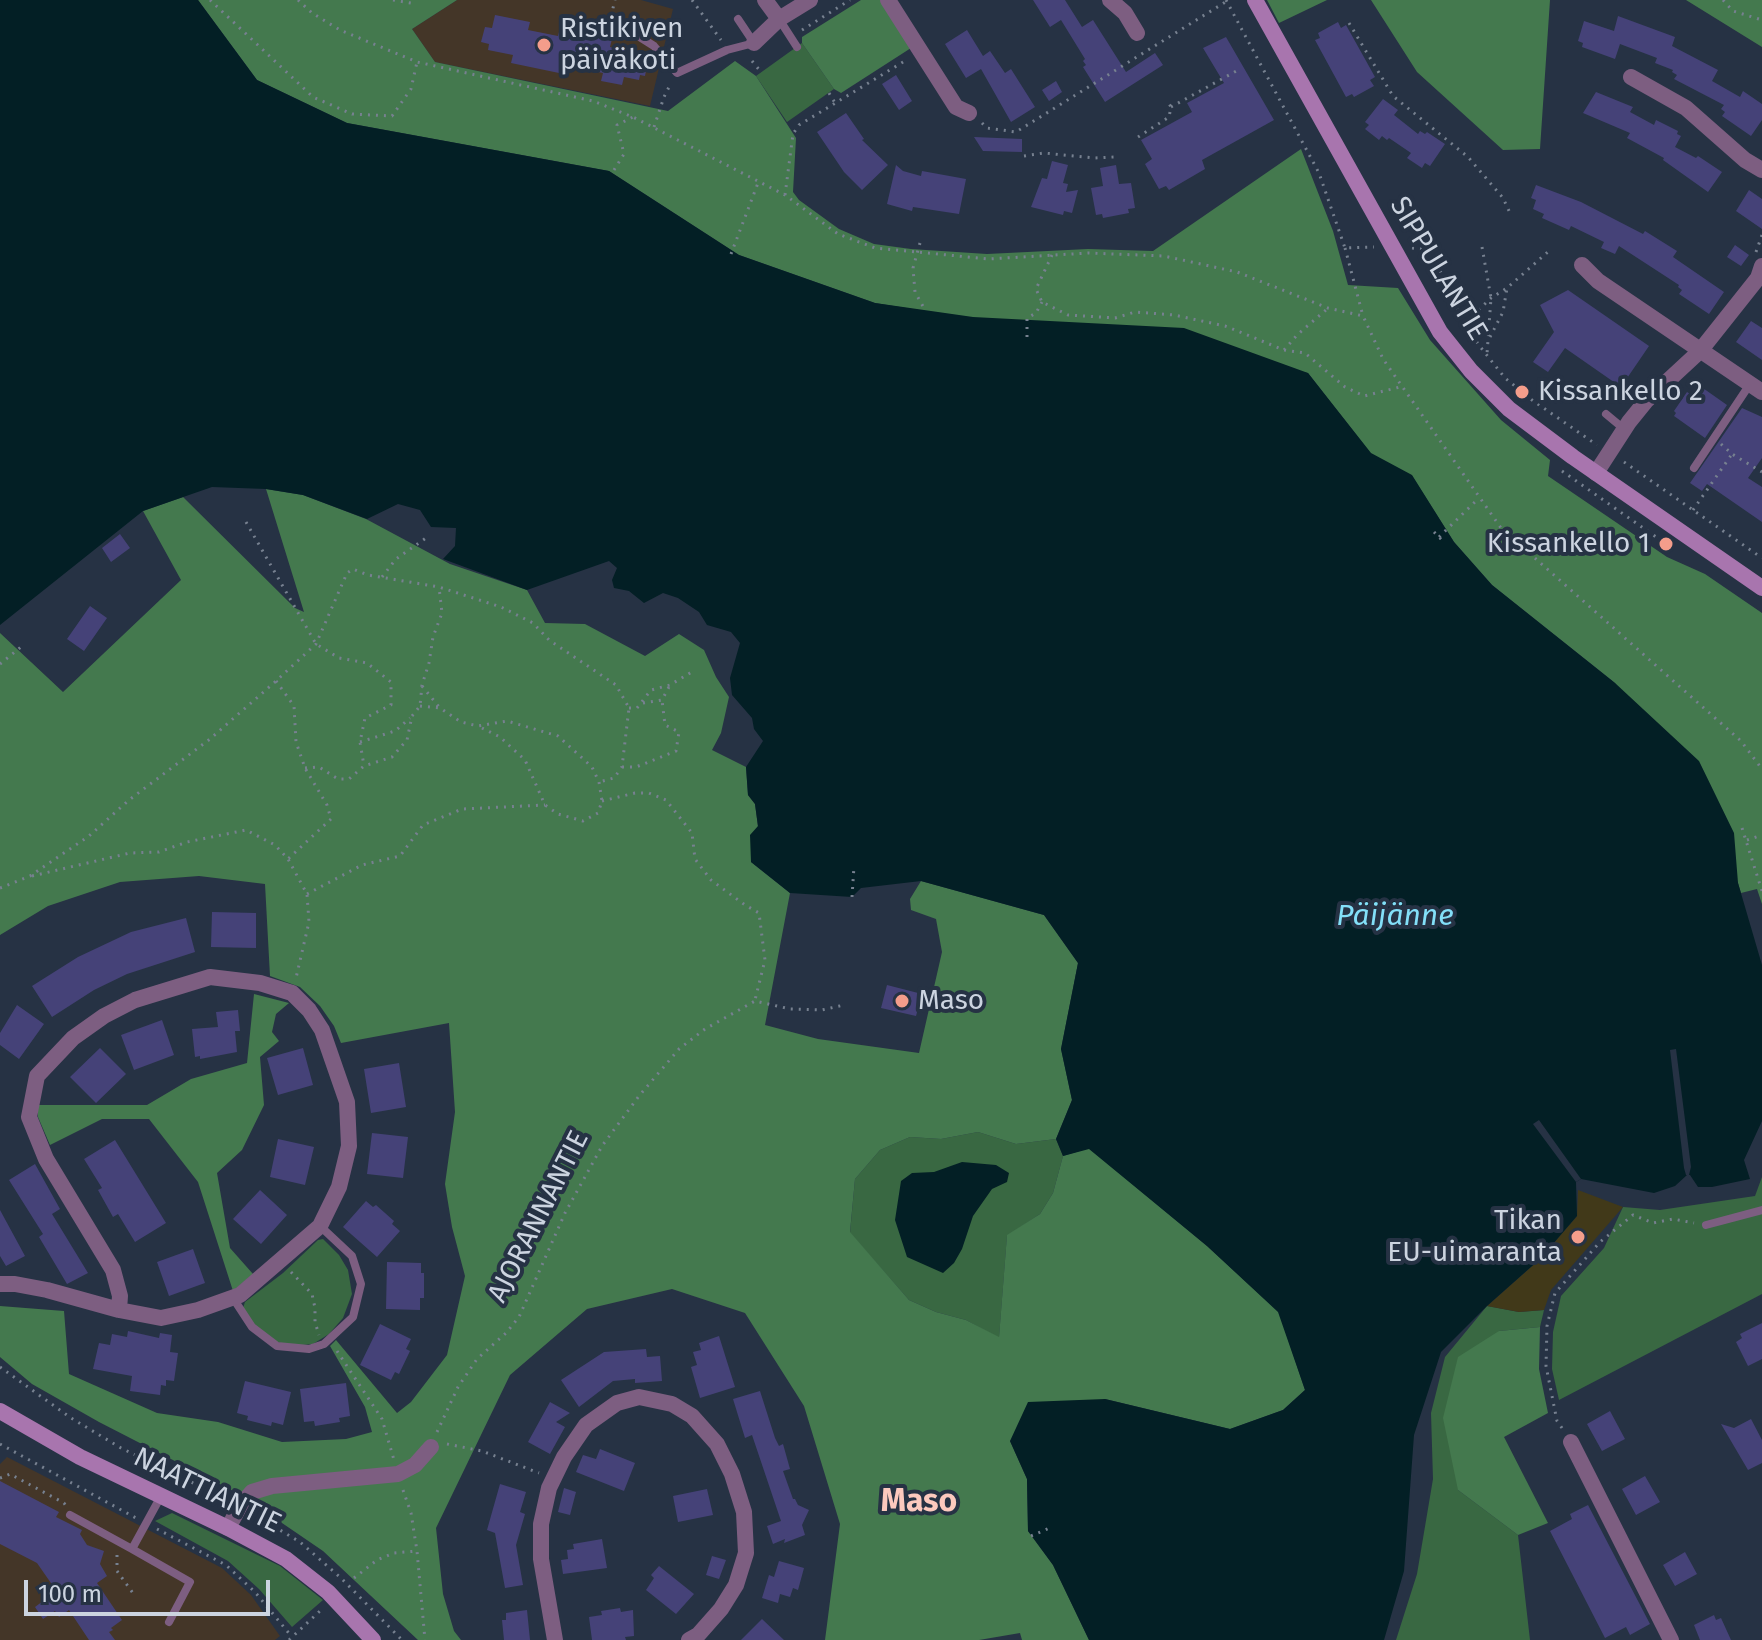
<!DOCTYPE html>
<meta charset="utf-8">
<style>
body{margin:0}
#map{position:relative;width:1762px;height:1640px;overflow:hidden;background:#263244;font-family:"Fira Sans",sans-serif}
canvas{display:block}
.scale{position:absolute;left:24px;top:1580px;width:246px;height:36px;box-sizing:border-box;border:4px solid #ccd4e0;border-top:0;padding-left:10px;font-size:24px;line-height:28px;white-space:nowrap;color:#ccd4e0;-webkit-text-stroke:6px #263244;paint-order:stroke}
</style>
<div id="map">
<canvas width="1762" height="1640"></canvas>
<div class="scale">100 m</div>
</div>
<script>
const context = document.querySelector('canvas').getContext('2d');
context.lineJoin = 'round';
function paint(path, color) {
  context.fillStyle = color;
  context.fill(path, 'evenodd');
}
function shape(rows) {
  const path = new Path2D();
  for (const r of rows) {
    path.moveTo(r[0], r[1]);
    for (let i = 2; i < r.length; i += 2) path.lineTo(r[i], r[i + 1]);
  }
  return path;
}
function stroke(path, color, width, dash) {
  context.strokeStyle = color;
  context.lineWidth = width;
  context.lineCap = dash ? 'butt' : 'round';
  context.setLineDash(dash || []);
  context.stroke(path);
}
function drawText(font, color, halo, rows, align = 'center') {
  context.font = font + ' "Fira Sans",sans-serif';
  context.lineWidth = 8;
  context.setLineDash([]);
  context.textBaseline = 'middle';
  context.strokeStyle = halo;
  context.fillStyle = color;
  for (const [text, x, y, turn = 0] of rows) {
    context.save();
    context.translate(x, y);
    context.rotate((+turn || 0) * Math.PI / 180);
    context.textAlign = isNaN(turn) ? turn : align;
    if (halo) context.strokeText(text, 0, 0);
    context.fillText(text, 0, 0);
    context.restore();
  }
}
paint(shape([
 [457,0,641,0,673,9,650,106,435,62,412,29],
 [7,1457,222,1568,251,1595,280,1636,275,1640,0,1640,0,1464]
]), '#443628');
paint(shape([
 [802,43,834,89,787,122,756,76],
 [978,1132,1016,1144,1056,1139,1063,1156,1053,1193,1040,1214,1007,1236,999,1338,966,1320,936,1312,909,1300,850,1233,855,1179,880,1150,910,1137,941,1139],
 [1762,1177,1762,1294,1559,1400,1552,1369,1553,1332,1561,1296,1604,1248,1623,1207,1660,1210,1755,1196],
 [323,1239,339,1255,348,1270,352,1294,343,1318,329,1334,313,1344,292,1346,270,1340,256,1328,243,1308,245,1302,283,1273,318,1240],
 [1487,1306,1519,1312,1544,1310,1540,1327,1499,1331,1458,1490,1518,1535,1530,1640,1396,1640,1417,1574,1433,1479,1431,1413,1445,1357],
 [172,1513,280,1566,323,1600,292,1627,259,1589,228,1561,155,1521]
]), '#396842');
paint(shape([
 [198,0,457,0,412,29,435,62,668,111,735,61,756,76,796,138,793,192,799,200,839,229,874,244,911,249,987,254,1088,249,1153,251,1301,149,1333,231,1348,285,1398,288,1430,340,1501,420,1550,460,1548,476,1667,557,1705,574,1762,613,1762,904,1757,889,1741,893,1738,883,1615,683,1492,585,1454,542,1412,476,1371,454,1308,373,875,303,739,255,609,171,347,123,257,80],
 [861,0,881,0,911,48,841,93,834,89,802,43,802,37],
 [1267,0,1327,0,1279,23],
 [1371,0,1550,0,1540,149,1503,150,1417,72],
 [1686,0,1762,0,1762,47],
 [266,489,303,495,366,519,450,564,527,590,545,623,585,624,645,656,679,634,704,650,716,677,729,697,721,733,712,750,746,767,748,795,755,804,758,827,751,862,790,893,765,1025,818,1039,919,1053,942,952,936,919,911,910,910,899,921,881,1044,915,1078,963,1061,1049,1072,1100,1056,1139,1016,1144,978,1132,941,1139,910,1137,880,1150,855,1179,850,1232,909,1300,936,1312,966,1320,999,1337,1007,1235,1040,1214,1053,1193,1063,1156,1089,1148,1207,1246,1279,1312,1305,1390,1283,1410,1230,1429,1105,1399,1010,1441,1027,1479,1028,1531,1053,1565,1089,1640,1022,1640,1020,1633,979,1640,825,1640,840,1524,804,1406,745,1313,672,1289,587,1309,510,1375,436,1528,443,1594,454,1631,461,1640,418,1640,323,1551,241,1495,99,1422,32,1384,0,1357,0,1306,64,1311,69,1374,157,1413,218,1422,282,1442,346,1439,372,1432,365,1407,330,1346,336,1340,397,1413,411,1402,447,1355,465,1276,452,1227,445,1184,455,1112,449,1023,341,1043,334,1026,320,1006,300,987,270,976,265,884,199,876,120,882,48,906,0,935,0,633,63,692,181,580,143,511,183,497,295,608,304,612],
 [254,994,289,1003,276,1014,272,1032,279,1041,260,1057,264,1105,242,1150,217,1173,230,1248,253,1274,233,1291,198,1182,149,1119,102,1119,50,1145,38,1117,38,1105,147,1105,191,1079,247,1063],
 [1540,1327,1539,1369,1548,1413,1504,1437,1548,1523,1518,1535,1458,1490,1443,1418,1458,1357,1499,1331]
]), '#44794e');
paint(shape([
 [1578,1190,1623,1207,1551,1290,1544,1310,1519,1312,1487,1306,1540,1259,1577,1216]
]), '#413919');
paint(shape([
 [0,0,198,0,257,80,347,123,609,171,739,255,875,303,973,317,1184,328,1308,373,1371,453,1412,475,1454,542,1492,585,1615,683,1699,761,1734,833,1738,883,1762,965,1762,1121,1744,1160,1750,1179,1712,1187,1698,1187,1690,1175,1687,1175,1675,1186,1654,1193,1581,1179,1576,1182,1577,1216,1540,1259,1487,1306,1441,1352,1414,1435,1404,1571,1384,1640,1089,1640,1053,1565,1028,1531,1027,1479,1010,1441,1028,1402,1105,1399,1230,1429,1283,1410,1305,1390,1278,1312,1207,1246,1089,1149,1063,1156,1056,1139,1072,1100,1061,1049,1078,963,1044,915,921,881,861,888,852,897,790,893,751,862,750,835,758,826,755,804,748,795,746,767,763,741,754,729,752,718,732,695,730,678,740,643,731,632,707,625,699,612,678,598,663,593,644,603,629,591,614,588,612,580,617,568,609,561,527,590,443,559,455,546,456,528,431,527,420,510,398,504,367,519,303,495,266,489,212,487,143,511,0,625],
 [962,1162,996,1165,1009,1173,1007,1182,992,1189,973,1216,962,1249,954,1263,943,1273,907,1257,895,1220,901,1181,912,1173,934,1172]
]), '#031f25');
paint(shape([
 [1676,1049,1691,1167,1689,1175,1686,1175,1684,1168,1670,1050],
 [1539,1120,1581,1179,1576,1182,1533,1124]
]), '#263244');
paint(shape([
 [1033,0,1065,0,1082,27,1093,20,1126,72,1155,53,1163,65,1105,102,1083,67,1086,65,1083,61,1085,59,1061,20,1050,27],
 [495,15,530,22,528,30,558,36,560,28,612,39,610,47,644,54,643,59,648,60,645,76,640,75,639,80,624,77,622,85,601,81,603,73,561,64,559,73,511,63,513,55,488,50,489,44,481,42,485,27,492,28],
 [1618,16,1675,37,1672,46,1718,70,1712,81,1740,97,1743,91,1762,104,1762,120,1751,136,1722,116,1725,112,1721,109,1724,105,1674,79,1677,75,1672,72,1673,70,1655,63,1657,58,1620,44,1615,59,1582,47,1583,43,1578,41,1584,21,1614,31],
 [1338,22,1341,28,1346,25,1375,77,1370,80,1374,86,1354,97,1352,94,1346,97,1315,40,1320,38,1318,33],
 [967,30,983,56,990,51,1005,73,1011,69,1035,107,1011,122,981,69,966,78,945,44],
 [1226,37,1274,120,1202,160,1205,169,1169,190,1166,186,1159,189,1145,164,1152,159,1141,140,1192,112,1187,103,1224,83,1203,48],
 [896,75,912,101,899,110,882,84],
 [1056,81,1062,92,1049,101,1042,90],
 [1596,92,1633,107,1630,112,1654,125,1656,120,1678,131,1677,134,1681,136,1675,147,1696,158,1698,156,1722,172,1708,192,1663,160,1664,158,1627,138,1630,133,1583,113],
 [1383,99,1398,110,1394,115,1418,134,1420,131,1425,134,1427,132,1445,144,1430,166,1425,163,1422,168,1407,158,1411,153,1389,138,1387,140,1382,136,1379,140,1365,129,1369,125,1365,122],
 [846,113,864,139,862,140,888,165,862,190,844,172,817,132],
 [974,137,1022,139,1022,152,983,151],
 [1052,161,1068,165,1063,183,1068,184,1066,192,1078,190,1072,213,1064,211,1063,215,1031,207,1042,178,1047,179],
 [896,165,903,171,921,176,922,171,966,179,959,214,913,207,912,211,887,204],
 [1116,165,1119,184,1131,183,1135,208,1128,209,1129,213,1103,218,1102,214,1096,215,1091,188,1103,186,1100,168],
 [1536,185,1581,202,1643,234,1645,231,1677,251,1673,257,1724,292,1709,314,1679,294,1682,290,1678,287,1679,285,1619,246,1615,254,1601,248,1604,242,1571,226,1569,230,1542,218,1544,214,1533,209,1536,200,1531,198],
 [1749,190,1762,199,1762,229,1736,211],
 [1735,245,1749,255,1741,266,1727,257],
 [1568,290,1649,346,1621,387,1565,348,1548,372,1533,362,1554,332,1540,305],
 [1751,321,1762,328,1762,360,1736,342],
 [1700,386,1727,405,1705,438,1674,416,1676,413,1674,411,1687,392,1693,396],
 [1742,408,1762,417,1762,458,1748,478,1762,487,1762,522,1707,484,1702,491,1690,483],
 [120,534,130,548,111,562,102,548],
 [90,606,107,618,84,651,67,639],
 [212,912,256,913,256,948,211,947],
 [186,918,195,952,127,974,94,990,52,1017,32,986,78,957,131,932],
 [887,985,922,994,916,1016,881,1008],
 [17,1005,44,1024,19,1059,0,1045,0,1033],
 [238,1010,240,1031,235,1031,237,1052,200,1059,200,1056,195,1057,192,1029,218,1027,216,1012],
 [162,1020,174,1055,134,1070,121,1035],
 [100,1048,126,1074,96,1103,70,1077],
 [303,1048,313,1085,278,1095,267,1058],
 [399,1063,406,1107,371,1113,364,1069],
 [372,1133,408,1137,403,1178,367,1174],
 [278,1139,314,1147,305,1185,270,1177],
 [115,1140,166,1223,135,1242,118,1214,113,1217,98,1190,102,1188,84,1159],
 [35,1164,60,1209,52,1214,88,1273,67,1284,39,1237,43,1234,9,1180],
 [260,1190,287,1215,261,1244,233,1219],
 [366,1201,373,1207,376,1205,394,1221,392,1224,400,1231,377,1257,343,1227],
 [0,1210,25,1256,6,1266,0,1256],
 [193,1249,205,1283,169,1296,157,1262],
 [387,1262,421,1263,421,1273,424,1273,424,1298,420,1298,420,1310,386,1309],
 [1762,1323,1762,1359,1748,1366,1736,1342,1742,1338,1740,1334],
 [380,1324,411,1339,406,1349,410,1351,399,1374,395,1372,391,1380,360,1365],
 [128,1331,159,1338,160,1333,172,1335,170,1352,178,1353,174,1381,166,1380,166,1386,161,1385,160,1395,130,1391,132,1376,93,1369,99,1343,110,1345,112,1334,127,1337],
 [719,1336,735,1387,700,1398,691,1367,697,1365,693,1352,701,1350,699,1343],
 [646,1349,647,1357,660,1356,662,1381,635,1383,635,1379,613,1381,579,1407,561,1380,604,1352],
 [245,1381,291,1392,283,1425,272,1422,271,1426,247,1420,248,1416,237,1413],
 [346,1383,350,1416,339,1418,340,1422,315,1426,314,1421,304,1422,300,1389],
 [760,1391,775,1438,779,1446,783,1444,790,1469,783,1471,793,1499,795,1499,798,1505,809,1510,802,1525,805,1535,784,1543,785,1539,773,1544,767,1526,781,1521,752,1435,745,1438,733,1399],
 [550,1402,570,1413,556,1422,565,1427,550,1454,528,1442],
 [1610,1411,1625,1439,1602,1451,1587,1424],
 [1751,1419,1762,1440,1762,1463,1748,1470,1721,1424,1734,1428],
 [600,1449,635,1463,624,1491,576,1472,583,1455,596,1459],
 [1645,1476,1660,1502,1636,1515,1622,1489],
 [0,1481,59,1512,56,1517,82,1530,80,1534,87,1545,104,1551,100,1564,107,1576,97,1583,122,1620,111,1628,113,1630,109,1632,115,1640,89,1640,69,1610,59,1617,55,1611,43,1619,35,1607,47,1598,43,1593,53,1586,37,1563,0,1544],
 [500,1484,526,1492,520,1512,525,1514,516,1545,523,1585,505,1588,495,1533,487,1530],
 [564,1488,576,1492,570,1515,558,1512],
 [707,1489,713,1515,678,1522,673,1496],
 [1588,1505,1650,1624,1630,1635,1626,1627,1605,1638,1550,1531,1572,1519,1570,1514],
 [602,1539,607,1568,563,1574,561,1560,568,1559,567,1550,574,1549,573,1544],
 [1685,1552,1697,1574,1675,1586,1663,1565],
 [712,1556,726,1560,719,1579,706,1575],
 [779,1561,804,1568,798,1590,793,1588,790,1597,780,1594,778,1603,762,1598,769,1575,774,1577],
 [659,1566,694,1594,676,1614,646,1590,654,1578,651,1575],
 [620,1608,621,1612,633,1610,634,1636,625,1637,626,1640,592,1640,589,1617,602,1615,601,1611],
 [527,1610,530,1640,504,1640,502,1620,506,1620,506,1613],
 [1714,1615,1716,1620,1721,1618,1731,1640,1700,1640,1694,1625],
 [762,1619,784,1640,741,1640]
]), '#454278');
stroke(shape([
 [210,0,313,97,352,114,392,116,411,89,417,62],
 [298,0,312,13,340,30,417,62,593,101,633,117,785,195,838,234,875,248,989,259,1088,253,1164,256,1237,272,1328,308,1363,316,1383,359,1501,528,1741,741,1762,769],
 [393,0,416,4],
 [692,0,721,40],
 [1226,0,1319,173,1345,248,1374,247],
 [1723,0,1733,11,1762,20],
 [611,16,615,0],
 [1349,23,1393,96,1468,157,1503,198,1511,215],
 [802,30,850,0],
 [752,61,761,72],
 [829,93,835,103],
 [1171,107,1240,69],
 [982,123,987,128,1016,132,1227,1],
 [654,127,664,97,671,83],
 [1138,137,1169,117,1171,107,1167,100],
 [1024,156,1044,153,1094,158,1114,157],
 [614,170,624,154,617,125,633,117],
 [785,195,793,134,799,125,908,59],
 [920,243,913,268,915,292,924,308],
 [1482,247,1491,298,1487,354],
 [1345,248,1363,316],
 [1412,248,1424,249,1434,256,1452,299,1478,344,1505,378,1532,400,1597,445],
 [1756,252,1762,235],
 [731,254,758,183],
 [1052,255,1036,289,1042,302,1068,315,1115,318,1135,312,1174,315,1225,326,1284,350,1305,353,1345,387,1364,396,1400,387],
 [1467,321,1491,298,1507,288,1549,251],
 [1027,337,1027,318,1036,313,1042,302],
 [1490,337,1503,312,1507,288],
 [1284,350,1297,335,1327,309],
 [1721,444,1732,454,1762,472],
 [1624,462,1762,558],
 [1562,471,1666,544],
 [1693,510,1732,454],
 [246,522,316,644,339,658,367,663,391,682,391,705,365,718,360,742,364,766],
 [1434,532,1443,541],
 [1439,537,1479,498],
 [382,577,396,559,426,538],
 [0,664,21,647],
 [276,681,294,706,296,742,305,768,327,805,331,819,288,859],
 [422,686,440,708],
 [643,703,662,700,670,685],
 [420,706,440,708,461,722,478,726,507,721,558,736,592,767,599,782,602,801,598,813,583,821,558,814,545,805,525,760,500,737,478,726],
 [629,708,637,708,651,690,670,685,695,670],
 [360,742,395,731,410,718],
 [622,767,636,767,676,751,679,732,665,725,662,700],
 [305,768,319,767,338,779,349,779,364,766,392,757,407,740,412,716,420,706,422,685,429,663,433,637,442,613,439,587],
 [602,801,635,793,649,793,666,800,692,833,695,859,711,880,745,905,759,913,765,960,755,1000],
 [1742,828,1762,891],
 [1747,840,1762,835],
 [32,876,130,853,159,852,187,842,246,830,275,845,288,859,307,894,309,922,296,978],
 [0,888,30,876,89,836,129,800,210,739,276,681,316,644,347,573,353,569,368,575,439,587,501,607,533,623,549,640,616,685,629,708,622,767,614,778,599,782],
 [307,894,362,865,400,856,423,825,462,809,545,805],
 [852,897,854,866],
 [291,1272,312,1294,315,1308,315,1322,319,1335],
 [337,1351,382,1419,394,1460],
 [0,1367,71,1418,121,1448,226,1499],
 [1562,1428,1557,1421,1546,1366,1547,1326,1555,1293,1600,1242,1633,1215,1653,1223,1673,1219,1694,1223],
 [437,1432,458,1387,477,1359,506,1333,519,1317,565,1213,602,1146,639,1096,679,1049,705,1029,755,1001,790,1009,822,1010,844,1005],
 [0,1444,136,1518],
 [447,1444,482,1451,539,1473],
 [0,1478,10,1474,64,1503,66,1506],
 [403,1490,411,1513,417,1551,425,1640],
 [253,1514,300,1542,341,1578,402,1640],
 [157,1529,226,1565,255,1592,292,1637],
 [1031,1536,1052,1527],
 [117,1555,117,1571,135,1596],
 [354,1578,377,1560,394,1553,417,1551],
 [289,1640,321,1610]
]), '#778190', 3, [2, 6]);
stroke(shape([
 [779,19,797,47],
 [599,24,635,34,654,46,677,73,727,50,754,43,738,19],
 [1606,414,1624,429],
 [1694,468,1750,384],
 [1706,1225,1762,1210],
 [233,1298,252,1327,277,1346,309,1349,324,1344,353,1317,361,1284,352,1256,320,1226],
 [161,1496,132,1549,190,1582,169,1622],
 [70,1515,132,1549]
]), '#7d5e81', 8);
stroke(shape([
 [765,0,779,19],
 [888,0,956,107,969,113],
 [1110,0,1125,13,1137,33],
 [754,43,779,19,810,0],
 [1631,77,1686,108,1745,160,1762,170],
 [1582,265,1598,281,1762,392],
 [1596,473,1629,422,1646,401,1700,351,1758,278,1762,266],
 [0,1284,15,1284,47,1290,119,1310,161,1318,198,1310,240,1295,320,1226,339,1187,349,1146,347,1102,322,1030,309,1010,292,993,260,983,210,977,135,1000,104,1016,73,1038,37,1076,29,1117,46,1159,113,1270,120,1296,119,1310],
 [1571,1442,1671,1640],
 [228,1528,240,1506,252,1492,272,1486,398,1474,415,1465,431,1447],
 [555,1640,541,1559,541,1524,549,1488,564,1457,586,1425,617,1403,639,1397,672,1404,692,1416,717,1444,732,1474,744,1512,746,1553,736,1585,721,1609,698,1635,689,1640]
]), '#7d5e81', 16);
stroke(shape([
 [1255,0,1440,332,1471,371,1509,409,1573,457,1762,588],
 [0,1411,80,1457,228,1528,286,1559,328,1592,373,1640]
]), '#a875ae', 16);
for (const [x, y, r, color] of [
 [544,45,8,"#f49d8b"],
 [1522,392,8,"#f49d8b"],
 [1666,544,8,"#f49d8b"],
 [902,1001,8,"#f49d8b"],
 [1578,1237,8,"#f49d8b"]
]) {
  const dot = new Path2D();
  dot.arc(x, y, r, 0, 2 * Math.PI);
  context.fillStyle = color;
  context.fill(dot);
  stroke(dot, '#263244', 3);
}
drawText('28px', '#ccd4e0', '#263244', [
 ["Ristikiven",560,29],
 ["päiväkoti",560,61],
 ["Kissankello 2",1538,392],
 ["Kissankello 1",1650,544,"right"],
 ["Maso",918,1001],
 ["Tikan",1562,1221,"right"],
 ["EU-uimaranta",1562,1253,"right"]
], 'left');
drawText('28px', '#ccd4e0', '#263244', [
 ["SIPPULANTIE",1438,269,59],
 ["AJORANNANTIE",539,1217,-63],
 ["NAATTIANTIE",207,1491,26]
]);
drawText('italic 30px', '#83dff8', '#263244', [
 ["Päijänne",1395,917]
]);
drawText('bold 32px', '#fcc9be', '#263244', [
 ["Maso",919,1502]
]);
</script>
